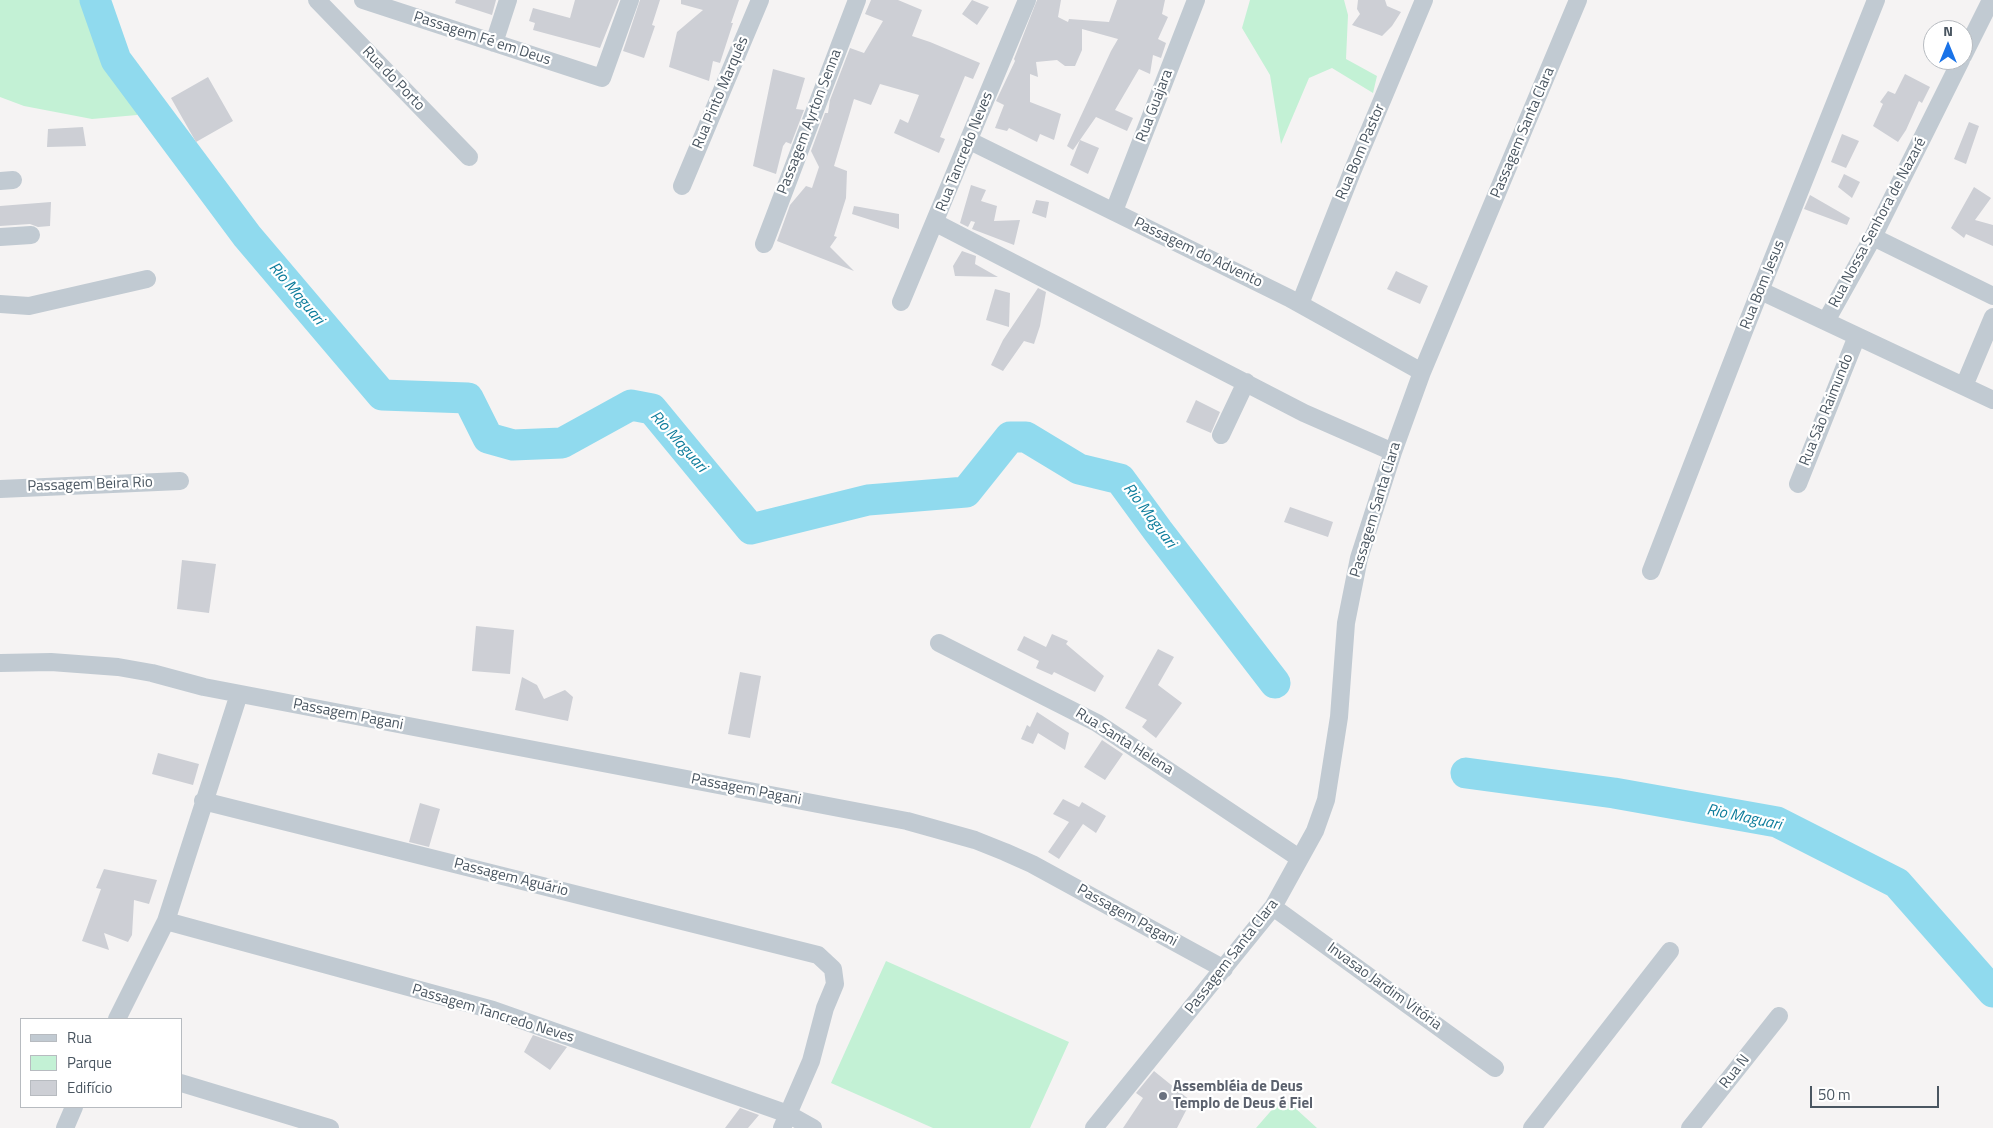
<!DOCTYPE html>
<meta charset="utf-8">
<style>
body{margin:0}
#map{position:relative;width:1993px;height:1128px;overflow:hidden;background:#f5f3f3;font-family:"Titillium Web",sans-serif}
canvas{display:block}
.legend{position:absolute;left:20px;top:1018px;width:162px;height:90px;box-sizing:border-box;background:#fff;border:1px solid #b7bbc0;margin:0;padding:6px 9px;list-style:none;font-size:15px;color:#4a5661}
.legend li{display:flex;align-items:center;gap:10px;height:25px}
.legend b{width:25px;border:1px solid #b7bbc0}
.north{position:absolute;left:1923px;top:20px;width:50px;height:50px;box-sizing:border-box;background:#fff;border:1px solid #b7bbc0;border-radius:50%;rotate:0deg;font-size:14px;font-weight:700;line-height:20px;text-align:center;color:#4a5661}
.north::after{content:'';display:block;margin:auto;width:18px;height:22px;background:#1a73e8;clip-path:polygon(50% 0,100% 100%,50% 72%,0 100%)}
.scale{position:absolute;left:1810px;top:1086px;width:129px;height:22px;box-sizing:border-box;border:2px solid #4a5661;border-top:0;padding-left:6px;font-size:15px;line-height:18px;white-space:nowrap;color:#4a5661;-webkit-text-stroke:4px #fff;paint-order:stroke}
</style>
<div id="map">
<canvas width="1993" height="1128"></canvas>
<ul class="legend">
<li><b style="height:6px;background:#c1cad2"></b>Rua</li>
<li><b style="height:14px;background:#c3f1d5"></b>Parque</li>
<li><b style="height:14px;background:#cdcfd5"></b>Edifício</li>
</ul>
<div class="north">N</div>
<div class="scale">50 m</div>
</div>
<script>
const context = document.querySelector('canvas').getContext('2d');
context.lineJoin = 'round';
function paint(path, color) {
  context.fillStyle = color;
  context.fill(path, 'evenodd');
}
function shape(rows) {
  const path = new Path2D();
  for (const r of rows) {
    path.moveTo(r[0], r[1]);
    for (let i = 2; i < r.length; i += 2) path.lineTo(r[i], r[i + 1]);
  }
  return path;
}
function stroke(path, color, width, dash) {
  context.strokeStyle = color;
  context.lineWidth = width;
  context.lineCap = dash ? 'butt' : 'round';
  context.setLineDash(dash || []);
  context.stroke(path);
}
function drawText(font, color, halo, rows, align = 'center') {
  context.font = font + ' "Titillium Web",sans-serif';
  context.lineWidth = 4.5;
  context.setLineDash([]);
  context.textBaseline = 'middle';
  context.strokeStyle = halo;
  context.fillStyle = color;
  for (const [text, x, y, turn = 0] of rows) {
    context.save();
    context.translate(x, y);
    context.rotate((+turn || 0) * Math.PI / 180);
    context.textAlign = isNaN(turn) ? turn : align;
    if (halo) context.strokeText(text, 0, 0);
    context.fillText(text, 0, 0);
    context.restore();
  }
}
paint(shape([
 [0,0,102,0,146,90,137,115,92,119,24,106,0,97],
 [1250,0,1344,0,1348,15,1346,59,1377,76,1373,93,1332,68,1309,78,1281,144,1270,75,1242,28],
 [886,961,1069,1042,1030,1128,933,1128,831,1083],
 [1283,1097,1317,1128,1256,1128]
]), '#c3f1d5');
stroke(shape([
 [95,0,116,60,247,236,382,395,468,398,488,438,513,445,562,443,631,405,652,409,751,529,868,500,966,492,1010,437,1026,437,1079,469,1120,479,1158,531,1275,683],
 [1466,773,1614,793,1777,822,1897,883,1993,992]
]), '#90daee', 31);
paint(shape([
 [456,0,496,0,492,15,455,3],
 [575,0,619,0,600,48,533,30,535,23,529,21,533,8,570,18],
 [640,0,660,0,652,25,655,26,644,58,623,51],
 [681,0,739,0,731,23,733,23,720,63,713,61,709,81,669,67,677,32,703,10,681,4],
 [871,0,898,0,922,10,912,36,930,42,980,63,973,79,965,76,940,137,945,139,939,153,894,133,900,119,908,123,919,95,880,84,871,105,854,99,834,166,847,171,846,198,834,236,837,237,830,247,854,271,777,241,790,205,806,186,812,188,819,167,811,151,825,113,828,113,830,100,850,48,864,53,883,21,865,14],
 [972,0,989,7,977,25,962,14],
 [1037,0,1061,0,1058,17,1068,22,1069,19,1109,22,1117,0,1165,0,1162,14,1168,17,1158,39,1166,43,1161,58,1153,55,1150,74,1139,69,1115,110,1133,118,1127,131,1096,117,1073,150,1067,146,1111,51,1118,39,1082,29,1082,50,1075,66,1065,66,1057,60,1036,62,1038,77,1030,74,1030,102,1061,114,1054,140,1040,134,1037,142,1009,128,1007,131,995,128,1004,105,996,101,1015,61,1014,59],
 [1358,0,1385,0,1387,6,1401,12,1392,26,1382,36,1352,25,1360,14,1357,9],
 [773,69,805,78,796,109,804,110,791,144,786,142,783,146,776,174,753,166],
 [1905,74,1930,87,1922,103,1919,101,1906,130,1898,142,1873,126,1883,104,1880,102,1888,91,1895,94],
 [208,77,233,121,196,142,171,98],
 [1969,122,1979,126,1966,164,1954,159],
 [83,127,86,146,47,147,48,129],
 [1842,134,1859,141,1846,168,1831,162],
 [1080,140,1099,148,1088,174,1070,165],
 [1844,174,1860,182,1852,198,1838,187],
 [971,185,986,190,981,201,997,206,994,221,1020,220,1014,245,972,229,975,222,971,221,968,227,960,223],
 [1974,187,1991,198,1975,220,1993,225,1993,246,1966,234,1964,238,1951,228],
 [1810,195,1850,218,1847,225,1804,209],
 [1036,200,1049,202,1046,218,1032,213],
 [51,202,50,226,38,227,30,224,0,226,0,206],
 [854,206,899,214,899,229,852,214],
 [962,251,976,256,975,264,998,277,955,276,953,266],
 [1396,271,1428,286,1420,304,1387,289],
 [1038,288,1046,292,1040,326,1034,344,1024,341,1003,371,991,365,1003,340],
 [995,289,1010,293,1009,327,986,320],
 [1196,400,1220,412,1211,433,1186,422],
 [1290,507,1333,522,1328,537,1284,522],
 [182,560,216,564,209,613,177,609],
 [476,626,514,630,510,674,472,671],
 [1052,634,1068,641,1066,644,1104,676,1095,692,1054,672,1052,675,1036,668,1039,661,1017,650,1024,636,1046,647],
 [1158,649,1174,657,1158,685,1182,703,1156,738,1142,727,1147,720,1125,708],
 [740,672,761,676,750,738,728,734],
 [522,677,537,685,544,699,565,690,573,697,568,721,515,710],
 [1037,712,1069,733,1065,750,1038,733,1033,744,1021,739,1027,725,1030,727],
 [1102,740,1123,754,1105,780,1084,767],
 [158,753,199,764,193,785,152,774],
 [1063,799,1079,807,1082,802,1106,816,1096,833,1083,824,1059,859,1048,852,1069,822,1053,814],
 [420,803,440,809,429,847,409,842],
 [104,869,157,880,149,904,134,900,132,935,128,942,104,933,109,950,82,941,101,889,96,888],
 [533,1035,567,1047,550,1070,524,1052],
 [1154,1071,1191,1101,1177,1128,1123,1128,1143,1098,1136,1093],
 [740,1108,759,1115,748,1128,725,1128]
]), '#cdcfd5');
stroke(shape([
 [317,0,469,157],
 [363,0,602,78,630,0],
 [494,43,508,0],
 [1963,56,1991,0],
 [970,141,1289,298,1422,372],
 [0,181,13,180],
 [682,186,760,0],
 [1114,211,1196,0],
 [936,223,1304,413,1393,452],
 [0,237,31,235],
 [1873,237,1993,296],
 [764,244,857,0],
 [1761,291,1993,400],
 [901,302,1027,0],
 [0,304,29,306,147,279],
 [1300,304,1352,172,1424,0],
 [1826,321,1873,237,1961,60],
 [1964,386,1993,317],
 [1221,435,1246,382],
 [1798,484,1857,336],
 [0,489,180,481],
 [1651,571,1744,331,1876,0],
 [939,643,1097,723,1299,858],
 [0,663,51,662,118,667,152,673,204,687,907,821,975,840,1005,852,1032,864,1224,969],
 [203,801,818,955,833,969,835,984,825,1008,811,1061,782,1128],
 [1273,907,1495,1068],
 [166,921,493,1010,788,1114,813,1128],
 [117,1019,166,921,239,694],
 [181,1083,330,1128],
 [65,1128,74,1107],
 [1094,1128,1273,907,1315,831,1326,800,1339,717,1346,623,1359,558,1393,452,1422,372,1578,0],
 [1532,1128,1670,951],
 [1690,1128,1779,1016]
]), '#c1cad2', 18);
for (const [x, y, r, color] of [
 [1163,1096,5,"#6b7280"]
]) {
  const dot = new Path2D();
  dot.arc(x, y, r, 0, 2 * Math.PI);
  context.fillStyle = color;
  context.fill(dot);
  stroke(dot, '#fff', 2);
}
drawText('15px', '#4a5661', '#fff', [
 ["Passagem Fé em Deus",482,39,18],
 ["Rua do Porto",393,79,46],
 ["Rua Pinto Marquês",721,93,-67],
 ["Rua Guajara",1155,106,-69],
 ["Passagem Ayrton Senna",810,122,-69],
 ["Passagem Santa Clara",1523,133,-67],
 ["Rua Tancredo Neves",965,152,-68],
 ["Rua Bom Pastor",1361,152,-67],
 ["Rua Nossa Senhora de Nazaré",1878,223,-62],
 ["Passagem do Advento",1198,253,26],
 ["Rua Bom Jesus",1763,285,-68],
 ["Rua São Raimundo",1827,410,-68],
 ["Passagem Beira Rio",90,485,-2],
 ["Passagem Santa Clara",1376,510,-73],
 ["Passagem Pagani",348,715,11],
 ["Rua Santa Helena",1124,742,32],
 ["Passagem Pagani",746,790,11],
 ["Passagem Aguário",511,878,14],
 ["Passagem Pagani",1127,916,29],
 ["Passagem Santa Clara",1232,957,-52],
 ["Invasao Jardim Vitória",1384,987,36],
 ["Passagem Tancredo Neves",493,1014,17],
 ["Rua N",1735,1072,-52]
]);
drawText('bold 15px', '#5b616d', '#fff', [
 ["Assembléia de Deus",1173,1087],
 ["Templo de Deus é Fiel",1173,1104]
], 'left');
drawText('italic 16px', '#0c7c9b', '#fff', [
 ["Rio Maguari",296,294,50],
 ["Rio Maguari",678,442,48],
 ["Rio Maguari",1149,516,53],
 ["Rio Maguari",1744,818,12]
]);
</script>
